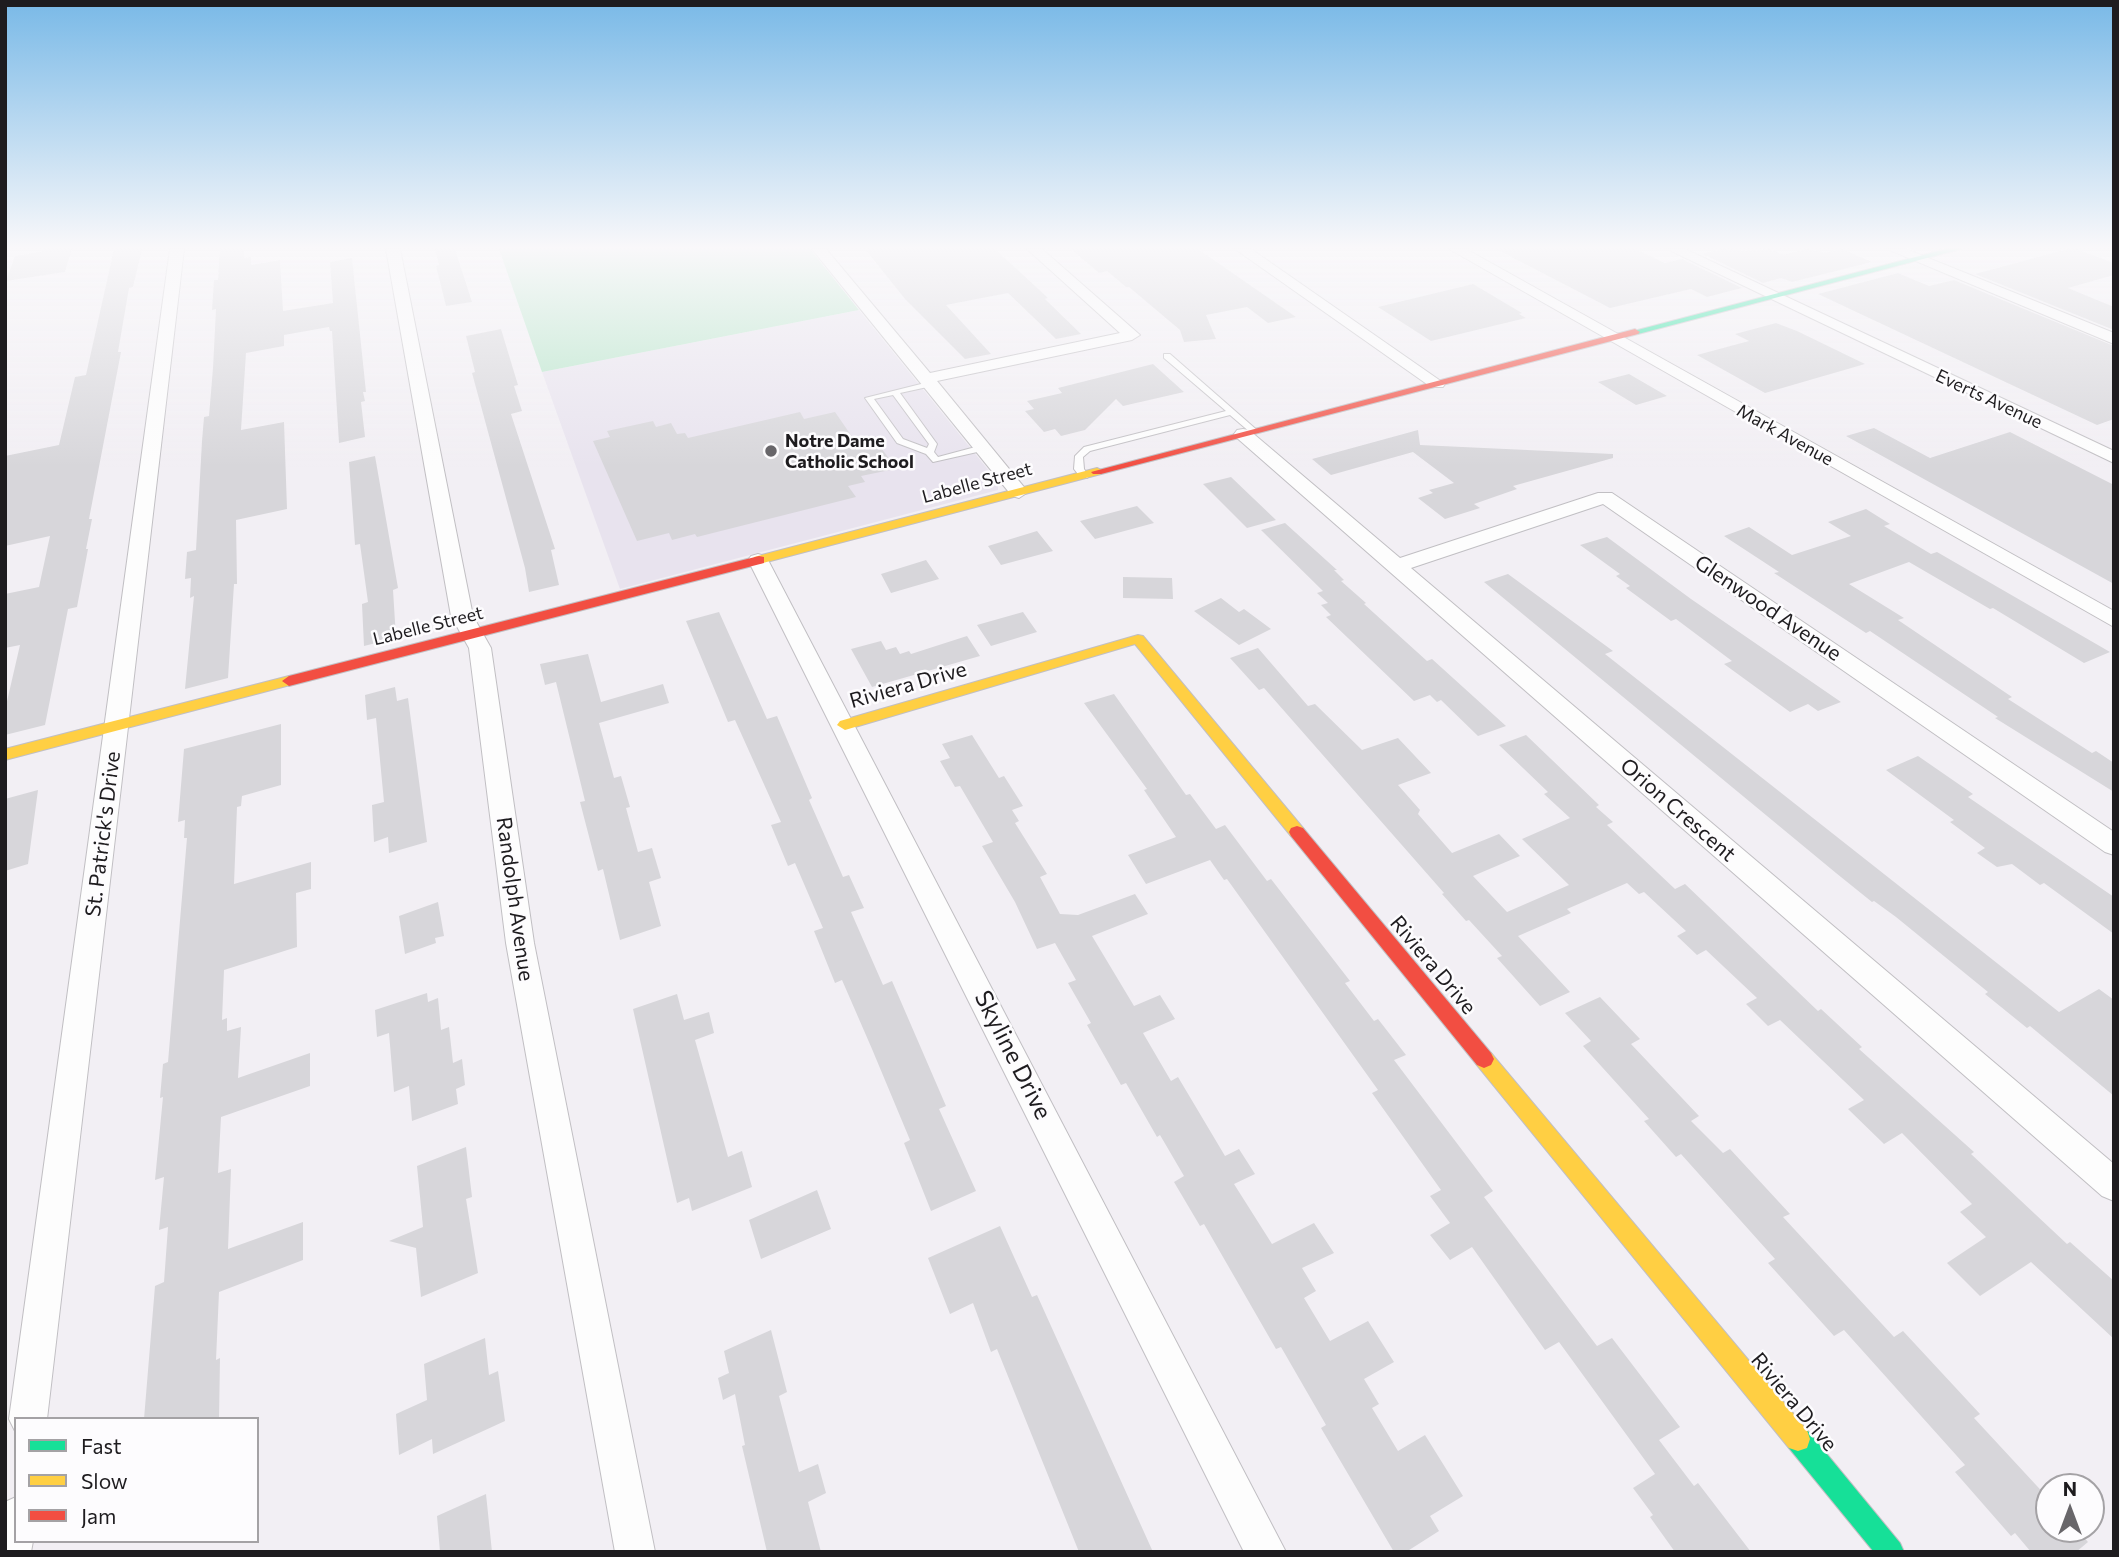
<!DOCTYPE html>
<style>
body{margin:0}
#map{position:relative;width:2119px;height:1557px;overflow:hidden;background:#f2eff4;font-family:Commissioner,sans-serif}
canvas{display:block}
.frame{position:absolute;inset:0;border:7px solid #1e1c1f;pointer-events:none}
.legend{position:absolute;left:14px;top:1417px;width:245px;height:126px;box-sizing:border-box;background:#fdfcfe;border:2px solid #a4a2a5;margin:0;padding:9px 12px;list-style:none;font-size:21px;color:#1e1c1f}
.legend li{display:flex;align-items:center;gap:14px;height:35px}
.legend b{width:35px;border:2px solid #a4a2a5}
.north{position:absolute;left:2035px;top:1473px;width:70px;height:70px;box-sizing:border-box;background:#fdfcfe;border:2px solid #a4a2a5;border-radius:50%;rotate:0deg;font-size:19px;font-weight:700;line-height:28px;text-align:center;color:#1e1c1f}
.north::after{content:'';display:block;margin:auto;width:24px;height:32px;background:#68666a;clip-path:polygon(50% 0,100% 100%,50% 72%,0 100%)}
</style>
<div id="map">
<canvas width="2119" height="1557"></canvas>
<div class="frame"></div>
<ul class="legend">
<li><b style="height:9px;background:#16e098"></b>Fast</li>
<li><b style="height:9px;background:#ffcf43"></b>Slow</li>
<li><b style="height:9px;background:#f24e42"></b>Jam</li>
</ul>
<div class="north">N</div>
</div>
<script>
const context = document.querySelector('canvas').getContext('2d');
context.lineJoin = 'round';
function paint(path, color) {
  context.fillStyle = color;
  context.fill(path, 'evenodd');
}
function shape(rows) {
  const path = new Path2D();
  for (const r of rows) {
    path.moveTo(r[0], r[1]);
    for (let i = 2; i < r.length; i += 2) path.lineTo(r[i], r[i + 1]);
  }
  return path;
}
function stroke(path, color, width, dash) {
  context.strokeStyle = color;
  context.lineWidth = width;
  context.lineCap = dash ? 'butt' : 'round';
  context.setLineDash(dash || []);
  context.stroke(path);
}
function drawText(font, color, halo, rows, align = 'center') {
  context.font = font + ' Commissioner,sans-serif';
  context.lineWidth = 5;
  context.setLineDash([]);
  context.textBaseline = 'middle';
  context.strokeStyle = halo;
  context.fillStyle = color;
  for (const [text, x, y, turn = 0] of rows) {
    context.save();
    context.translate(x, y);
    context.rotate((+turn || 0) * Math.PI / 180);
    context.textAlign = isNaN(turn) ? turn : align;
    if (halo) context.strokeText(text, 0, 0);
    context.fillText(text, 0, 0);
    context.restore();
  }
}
paint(shape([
 [859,310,998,482,998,490,620,589,542,372]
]), '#e8e3ee');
paint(shape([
 [499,249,810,249,859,310,542,372]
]), '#b6e5c9');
paint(shape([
 [42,249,72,249,65,272,6,281,15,256,41,252],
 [114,249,142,249,133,287,129,288,118,352,121,352,89,519,92,519,86,549,88,549,77,607,68,609,45,725,5,735,5,710,20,645,5,648,5,594,39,587,50,536,5,546,5,456,59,445,75,377,86,375],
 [220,249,244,249,244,258,251,257,251,265,280,260,283,311,333,303,330,262,352,258,366,392,363,392,365,401,361,402,365,437,339,443,332,331,330,331,329,327,284,335,284,346,246,353,241,430,284,422,287,509,236,520,237,584,234,584,228,678,185,689,194,596,190,598,191,578,185,579,187,552,196,550,202,441,204,417,209,416,213,368,216,309,212,310,214,280,218,280],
 [435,249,455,249,472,302,446,306,436,266,439,265],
 [865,249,995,249,1048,298,1045,299,1081,334,1056,339,1008,293,946,305,991,354,965,359,905,299],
 [1071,249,1198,249,1296,317,1268,323,1247,307,1206,315,1216,339,1184,342,1180,330,1129,287,1126,287,1107,271,1099,273],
 [1496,249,1635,249,1665,263,1682,259,1742,288,1707,297,1691,289,1610,308],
 [1724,249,1748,251,1770,249,1783,255,1808,249,1825,253,1842,249,1872,262,1792,282,1781,278,1763,283,1703,254],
 [2068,249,2076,249,2114,263,2114,275,2068,288,2114,307,2114,330,1975,274],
 [1898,273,1929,286,1954,280,2114,346,2114,419,2097,425,1818,294],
 [1473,284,1522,313,1519,314,1526,318,1431,341,1378,307],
 [1776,323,1797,331,1865,364,1765,393,1697,355,1749,341,1735,334],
 [501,329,518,385,514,386,522,411,511,414,555,549,551,550,559,585,529,592,525,568,472,373,475,372,466,336],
 [1153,364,1184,392,1123,406,1116,399,1085,430,1061,436,1055,429,1044,432,1025,411,1034,409,1027,401,1062,393,1058,388],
 [1629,374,1667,396,1636,405,1598,382],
 [800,412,804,419,835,412,855,441,866,438,870,443,876,441,893,464,887,466,890,470,861,476,865,482,848,486,856,497,697,537,695,534,672,540,669,533,637,541,593,441,610,437,607,431,653,421,656,427,671,423,677,434,685,433,688,438],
 [1874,428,1930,458,2010,432,2114,485,2114,584,1846,436],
 [1418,430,1420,445,1613,454,1613,458,1513,486,1517,489,1474,504,1480,508,1445,519,1418,498,1433,493,1429,490,1454,483,1413,452,1331,475,1312,459],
 [375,456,398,588,393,590,396,638,364,646,362,604,368,602,360,544,355,545,349,462],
 [1231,477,1276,520,1247,528,1203,484],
 [1137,506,1154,523,1095,539,1080,521],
 [1866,509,1890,524,1884,526,1931,554,1937,552,2110,652,2084,663,1993,608,1990,609,1909,562,1849,584,1904,618,1898,620,2012,697,2008,699,2092,753,2096,751,2114,763,2114,792,1995,718,1998,717,1870,631,1866,633,1774,573,1779,572,1724,536,1749,527,1792,555,1851,536,1828,522],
 [1285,523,1337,570,1334,570,1344,580,1341,581,1366,603,1364,604,1427,661,1432,659,1506,726,1478,736,1441,700,1437,702,1430,695,1414,701,1326,617,1331,615,1321,605,1328,603,1317,593,1323,591,1261,530],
 [1037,531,1053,551,1001,565,988,546],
 [1607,537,1691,599,1841,702,1818,711,1808,704,1790,712,1724,664,1732,661,1676,619,1671,621,1626,588,1630,586,1616,576,1620,574,1580,545],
 [926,560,939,579,891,593,881,574],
 [1508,574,1613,651,1605,654,2059,1012,2099,989,2114,1000,2114,1096,2030,1026,2027,1028,1985,994,1988,992,1896,917,1874,901,1872,902,1836,873,1484,582],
 [1123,577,1172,578,1173,599,1123,598],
 [1221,598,1239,612,1244,609,1271,629,1239,645,1194,611],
 [719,612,767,719,777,716,812,798,809,800,843,877,849,875,864,908,851,912,883,985,892,981,946,1106,939,1109,976,1191,931,1211,904,1143,910,1140,872,1049,842,980,835,983,814,931,823,928,795,863,788,866,771,825,781,822,735,720,728,722,686,621],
 [1023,612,1037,632,991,646,977,625],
 [967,636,980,656,872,687,851,649,881,641,886,650,896,647,900,654,909,651,911,654],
 [1258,648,1308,706,1315,704,1362,750,1398,738,1431,773,1398,785,1420,810,1418,814,1452,853,1499,834,1520,856,1473,876,1507,912,1569,885,1522,839,1570,818,1544,794,1548,792,1499,745,1526,735,1599,805,1596,807,1613,822,1607,825,1675,889,1685,884,1818,1011,1821,1009,1862,1047,1859,1049,1974,1152,1971,1154,2067,1244,2070,1242,2114,1281,2114,1339,2031,1262,1980,1296,1947,1263,1986,1237,1960,1212,1972,1204,1902,1133,1884,1144,1848,1109,1864,1100,1780,1020,1768,1026,1746,1004,1757,998,1706,950,1697,955,1677,936,1686,931,1644,892,1639,894,1627,883,1567,909,1571,913,1518,936,1570,992,1540,1006,1497,958,1502,956,1469,920,1466,921,1442,894,1444,893,1264,688,1259,690,1230,658],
 [588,654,601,702,663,684,669,703,599,723,614,778,621,776,630,807,626,808,638,852,652,848,661,878,649,882,661,926,620,940,603,869,598,871,580,802,585,801,556,682,545,685,540,664],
 [395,687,397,701,408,698,427,842,389,853,388,837,374,842,372,805,384,802,376,718,367,720,365,695],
 [1114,694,1186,795,1190,794,1216,829,1225,825,1267,881,1271,879,1350,981,1345,983,1374,1021,1378,1019,1406,1055,1394,1060,1493,1191,1484,1197,1597,1346,1612,1338,1680,1427,1659,1440,1694,1486,1698,1483,1751,1552,1675,1552,1650,1517,1653,1515,1633,1488,1655,1474,1559,1342,1545,1350,1472,1247,1450,1260,1430,1235,1450,1223,1430,1196,1441,1190,1372,1093,1378,1090,1227,879,1224,880,1210,860,1146,884,1128,855,1176,837,1144,790,1147,789,1084,703],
 [281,724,281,785,242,796,241,806,237,807,234,884,311,862,311,889,296,893,297,947,224,970,222,1020,227,1018,227,1031,241,1027,238,1078,310,1053,310,1086,221,1117,218,1173,231,1169,228,1249,303,1222,303,1260,219,1292,216,1360,220,1358,219,1419,144,1419,155,1286,164,1282,168,1227,159,1230,164,1177,155,1180,163,1097,160,1098,163,1064,168,1062,187,838,184,838,185,820,178,822,184,749],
 [972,735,999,778,1004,776,1023,806,1012,810,1019,821,1015,823,1047,874,1040,877,1060,914,1078,915,1135,894,1148,914,1092,936,1134,1006,1160,995,1175,1019,1143,1033,1171,1081,1178,1077,1225,1156,1239,1149,1255,1174,1234,1184,1272,1244,1314,1223,1334,1253,1302,1268,1316,1291,1304,1298,1330,1341,1368,1321,1394,1362,1364,1379,1379,1404,1372,1408,1398,1451,1425,1435,1463,1496,1430,1516,1439,1531,1406,1552,1394,1552,1321,1428,1326,1425,1281,1347,1276,1349,1204,1224,1200,1226,1174,1182,1184,1176,1160,1135,1157,1137,1126,1083,1121,1085,1087,1025,1091,1023,1068,983,1076,980,1055,943,1037,949,1015,902,982,846,993,842,960,786,955,787,940,761,950,758,942,744],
 [1918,756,1973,794,1968,797,2114,897,2114,934,2044,883,2040,885,2012,864,1997,867,1977,853,1985,848,1950,822,1954,820,1886,770],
 [38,790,28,864,5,871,5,799],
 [438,902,444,936,435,938,436,943,405,954,399,916],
 [427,993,428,1002,438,998,441,1030,449,1027,453,1063,462,1059,465,1085,456,1089,458,1104,412,1121,409,1086,394,1092,389,1033,377,1037,375,1010],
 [677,994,684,1020,709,1012,714,1033,695,1040,728,1157,742,1151,752,1187,692,1211,689,1198,677,1203,633,1009],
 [1600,997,1640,1039,1631,1044,1699,1116,1691,1121,1723,1153,1730,1149,1790,1214,1783,1217,1894,1337,1903,1331,1980,1414,1974,1418,2049,1499,2049,1529,2077,1529,2088,1542,2076,1552,2031,1552,2015,1533,2011,1536,1955,1472,1965,1465,1844,1330,1834,1336,1768,1263,1775,1259,1681,1154,1676,1157,1644,1121,1649,1119,1583,1046,1591,1041,1565,1013],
 [466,1147,472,1197,466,1199,478,1273,421,1297,416,1248,389,1241,423,1227,417,1166],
 [817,1190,831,1229,761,1259,749,1220],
 [1000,1226,1032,1297,1037,1295,1153,1552,1079,1552,997,1349,991,1352,973,1303,950,1314,928,1258],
 [771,1330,787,1392,779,1396,799,1472,818,1464,826,1493,808,1502,821,1552,767,1552,742,1446,745,1445,735,1394,723,1400,718,1378,729,1373,724,1351],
 [485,1338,489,1375,498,1371,505,1421,433,1454,432,1439,399,1455,396,1414,427,1400,424,1364],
 [486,1494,492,1552,440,1552,437,1516]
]), '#d7d6da');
const lane = shape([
 [1164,354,1170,354,1258,431,1251,433,1230,415,1090,451,1083,457,1084,469,1089,476,1087,478,1081,478,1074,469,1075,456,1084,447,1226,411,1164,358,1164,354],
 [929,382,932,382,932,386,900,393,937,444,934,452,938,457,983,445,987,448,986,450,933,462,926,454,897,443,865,398,929,382],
 [893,395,929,444,927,448,903,439,874,399,893,395]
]);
const street = shape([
 [170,249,184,249,47,1419,16,1419,16,1433,9,1419,170,249],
 [386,249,400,249,473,616,491,648,534,943,655,1552,615,1552,506,943,469,648,451,616,386,249],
 [812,249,826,249,930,373,1120,333,1027,249,1042,249,1140,335,1132,340,937,381,1028,492,1019,498,1012,496,812,249],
 [1235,249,1251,249,1445,384,1443,387,1431,387,1235,249],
 [1449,249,1466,249,2114,611,2114,627,1449,249],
 [1667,249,1685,249,2114,451,2114,463,1667,249],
 [1887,249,1906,249,2114,333,2114,344,1887,249],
 [1243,429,1249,430,1400,558,1598,493,1612,493,2114,832,2114,855,2105,852,1603,504,1411,568,2114,1164,2114,1201,2102,1196,1237,438,1234,434,1237,430,1243,429],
 [758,554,765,556,768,560,1286,1552,1244,1552,748,560,751,556,758,554],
 [16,1497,16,1541,33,1541,31,1552,5,1552,5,1502,16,1497]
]);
const fast = shape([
 [1946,249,1961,249,1638,334,1630,332,1946,249],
 [1798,1427,1807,1430,1900,1543,1904,1552,1874,1552,1789,1448,1786,1439,1789,1430,1798,1427]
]);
const slow = shape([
 [1097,468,1101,470,1101,474,759,564,753,560,754,557,1097,468],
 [1138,635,1143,636,1303,828,1305,832,1303,836,1291,836,1135,644,845,730,837,725,840,721,1138,635],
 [289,676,296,681,294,684,5,760,5,749,289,676],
 [1484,1050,1491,1053,1807,1430,1810,1439,1807,1448,1798,1451,1789,1448,1477,1065,1474,1059,1477,1053,1484,1050]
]);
const jam = shape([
 [1635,329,1640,332,1638,334,1101,474,1093,474,1091,472,1635,329],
 [759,556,764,557,764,563,289,686,282,681,289,676,759,556],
 [1297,826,1303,828,1491,1053,1494,1059,1491,1065,1484,1068,1477,1065,1291,836,1289,832,1291,828,1297,826]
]);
stroke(lane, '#c1bfc3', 2);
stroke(street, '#c1bfc3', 2);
stroke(fast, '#c1bfc3', 2);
stroke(slow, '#c1bfc3', 2);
stroke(jam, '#c1bfc3', 2);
paint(lane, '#fdfdfd');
paint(street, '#fdfdfd');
paint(fast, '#16e098');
paint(slow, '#ffcf43');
paint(jam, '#f24e42');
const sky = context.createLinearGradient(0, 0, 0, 467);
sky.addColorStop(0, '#79b9e7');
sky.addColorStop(0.53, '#f9f8fa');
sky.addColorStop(1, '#f9f8fa00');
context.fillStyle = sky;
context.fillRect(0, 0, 2119, 467);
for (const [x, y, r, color] of [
 [771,451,7,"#68666a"]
]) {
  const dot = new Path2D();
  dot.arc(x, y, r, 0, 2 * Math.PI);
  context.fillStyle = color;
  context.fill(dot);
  stroke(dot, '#fdfcfe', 2.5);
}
drawText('18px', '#1e1c1f', '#fdfcfe', [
 ["Everts Avenue",1989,399,25],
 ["Mark Avenue",1785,435,29],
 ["Labelle Street",977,483,-15],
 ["Labelle Street",428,626,-14]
]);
drawText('bold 18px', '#1e1c1f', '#fdfcfe', [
 ["Notre Dame",785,441],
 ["Catholic School",785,462]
], 'left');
drawText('21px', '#1e1c1f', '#fdfcfe', [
 ["Glenwood Avenue",1768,608,34],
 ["Riviera Drive",908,685,-16],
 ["Orion Crescent",1678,810,41],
 ["St. Patrick's Drive",103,834,-83],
 ["Randolph Avenue",515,899,82],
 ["Riviera Drive",1433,965,50],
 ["Riviera Drive",1794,1402,50]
]);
drawText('24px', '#1e1c1f', '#fdfcfe', [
 ["Skyline Drive",1013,1055,63]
]);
</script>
